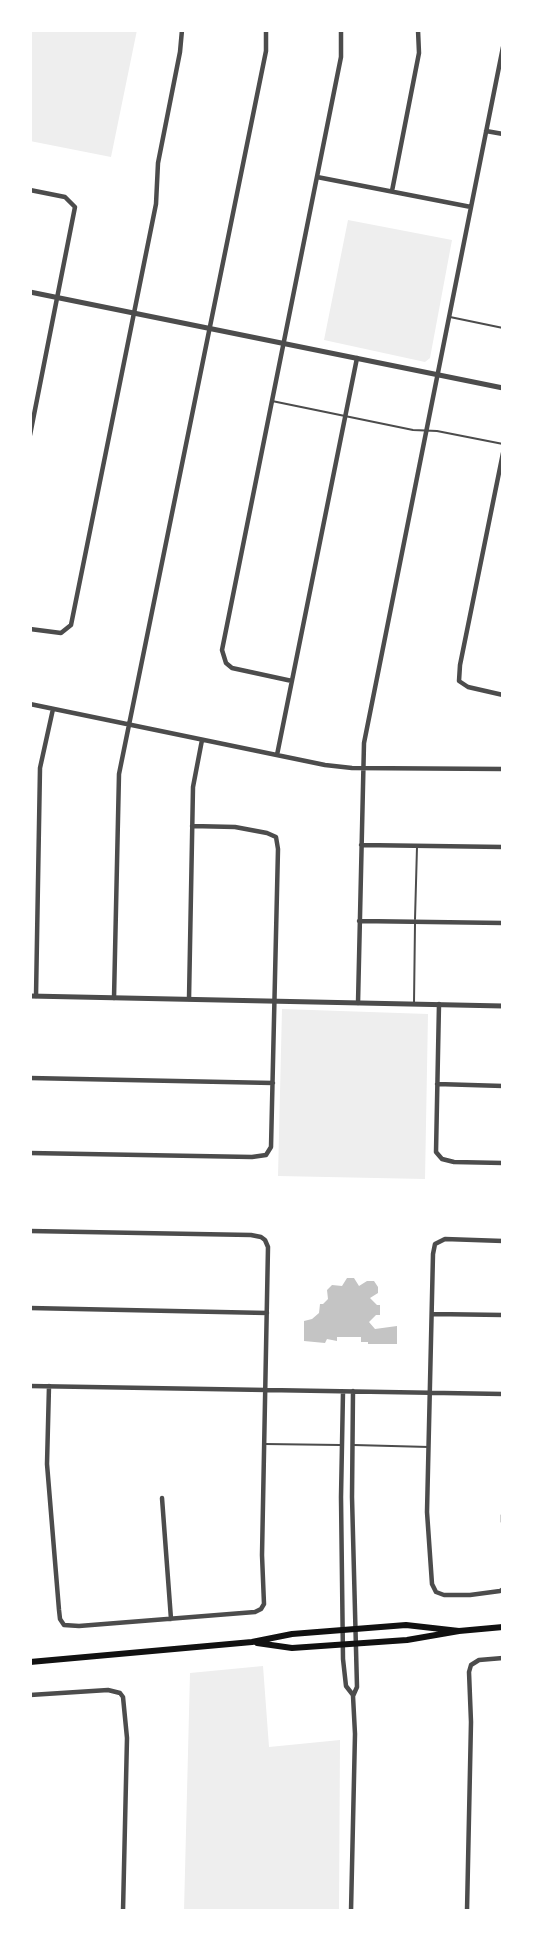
<!DOCTYPE html>
<style>
body{margin:0}
#map{position:relative;width:533px;height:1941px;overflow:hidden;background:#fff;font-family:"PT Sans",sans-serif}
canvas{display:block}
.frame{position:absolute;inset:0;border:32px solid #fff;pointer-events:none}
</style>
<div id="map">
<canvas width="533" height="1941"></canvas>
<div class="frame"></div>
</div>
<script>
const context = document.querySelector('canvas').getContext('2d');
context.lineJoin = 'round';
function paint(path, color) {
  context.fillStyle = color;
  context.fill(path, 'evenodd');
}
function shape(rows) {
  const path = new Path2D();
  for (const r of rows) {
    path.moveTo(r[0], r[1]);
    for (let i = 2; i < r.length; i += 2) path.lineTo(r[i], r[i + 1]);
  }
  return path;
}
function stroke(path, color, width, dash) {
  context.strokeStyle = color;
  context.lineWidth = width;
  context.lineCap = dash ? 'butt' : 'round';
  context.setLineDash(dash || []);
  context.stroke(path);
}
paint(shape([
 [30,30,137,30,111,157,30,141],
 [348,220,452,240,430,358,425,362,324,340],
 [282,1009,428,1014,425,1179,278,1176],
 [263,1666,269,1747,340,1740,339,1909,184,1911,190,1673]
]), '#eee');
paint(shape([
 [347,1278,354,1278,359,1286,367,1281,374,1281,378,1287,378,1293,370,1298,377,1305,380,1305,380,1315,376,1315,369,1322,375,1329,397,1326,397,1344,368,1344,368,1342,361,1342,361,1337,337,1337,337,1341,327,1339,325,1343,304,1341,304,1321,312,1319,319,1313,320,1304,323,1304,328,1299,327,1290,332,1285,342,1286]
]), '#c4c4c4');
stroke(shape([
 [450,317,503,328],
 [272,401,413,430,437,431,503,444],
 [415,919,417,847],
 [414,1003,415,924],
 [265,1444,340,1445],
 [354,1445,429,1447]
]), '#4c4c4c', 2);
stroke(shape([
 [486,131,503,134],
 [317,177,471,207],
 [30,190,65,197,75,207,30,435],
 [392,191,419,53,418,30],
 [503,453,460,665,459,681,468,687,503,695],
 [30,629,61,633,71,625,156,204,158,163,180,52,182,30],
 [292,681,232,668,226,663,222,650,341,57,341,30],
 [30,704,325,765,352,768,503,769],
 [277,755,357,358],
 [361,845,503,847],
 [359,921,503,923],
 [36,996,40,768,53,709],
 [114,998,119,774,266,51,266,30],
 [189,999,193,787,202,740],
 [358,1003,364,743,503,47],
 [439,1004,436,1152,442,1159,454,1162,503,1163],
 [30,1078,273,1083],
 [437,1084,503,1086],
 [30,1153,252,1157,266,1155,271,1147,278,849,276,837,267,833,235,827,192,826],
 [30,1231,251,1235,261,1237,265,1240,268,1247,262,1555,264,1604,261,1609,255,1612,79,1626,64,1625,60,1619,59,1610,47,1464,49,1386],
 [503,1241,445,1239,435,1244,433,1254,427,1512,432,1584,436,1592,444,1595,470,1595,500,1591,503,1589],
 [30,1308,267,1313],
 [433,1314,503,1315],
 [30,1386,503,1394],
 [343,1392,341,1497,343,1659,346,1686,353,1695],
 [162,1498,171,1619],
 [503,1515,503,1522],
 [30,1695,108,1690,120,1693,123,1697,127,1738,123,1911],
 [351,1911,355,1734,353,1696,357,1687,352,1497,353,1391],
 [467,1911,471,1722,469,1672,471,1665,479,1660,503,1658]
]), '#4c4c4c', 4.5);
stroke(shape([
 [30,292,503,388],
 [30,996,503,1006]
]), '#4c4c4c', 5);
stroke(shape([
 [257,1643,292,1648,407,1640,459,1631,503,1627],
 [30,1662,252,1642,292,1634,406,1625,459,1631]
]), '#111', 6);
</script>
